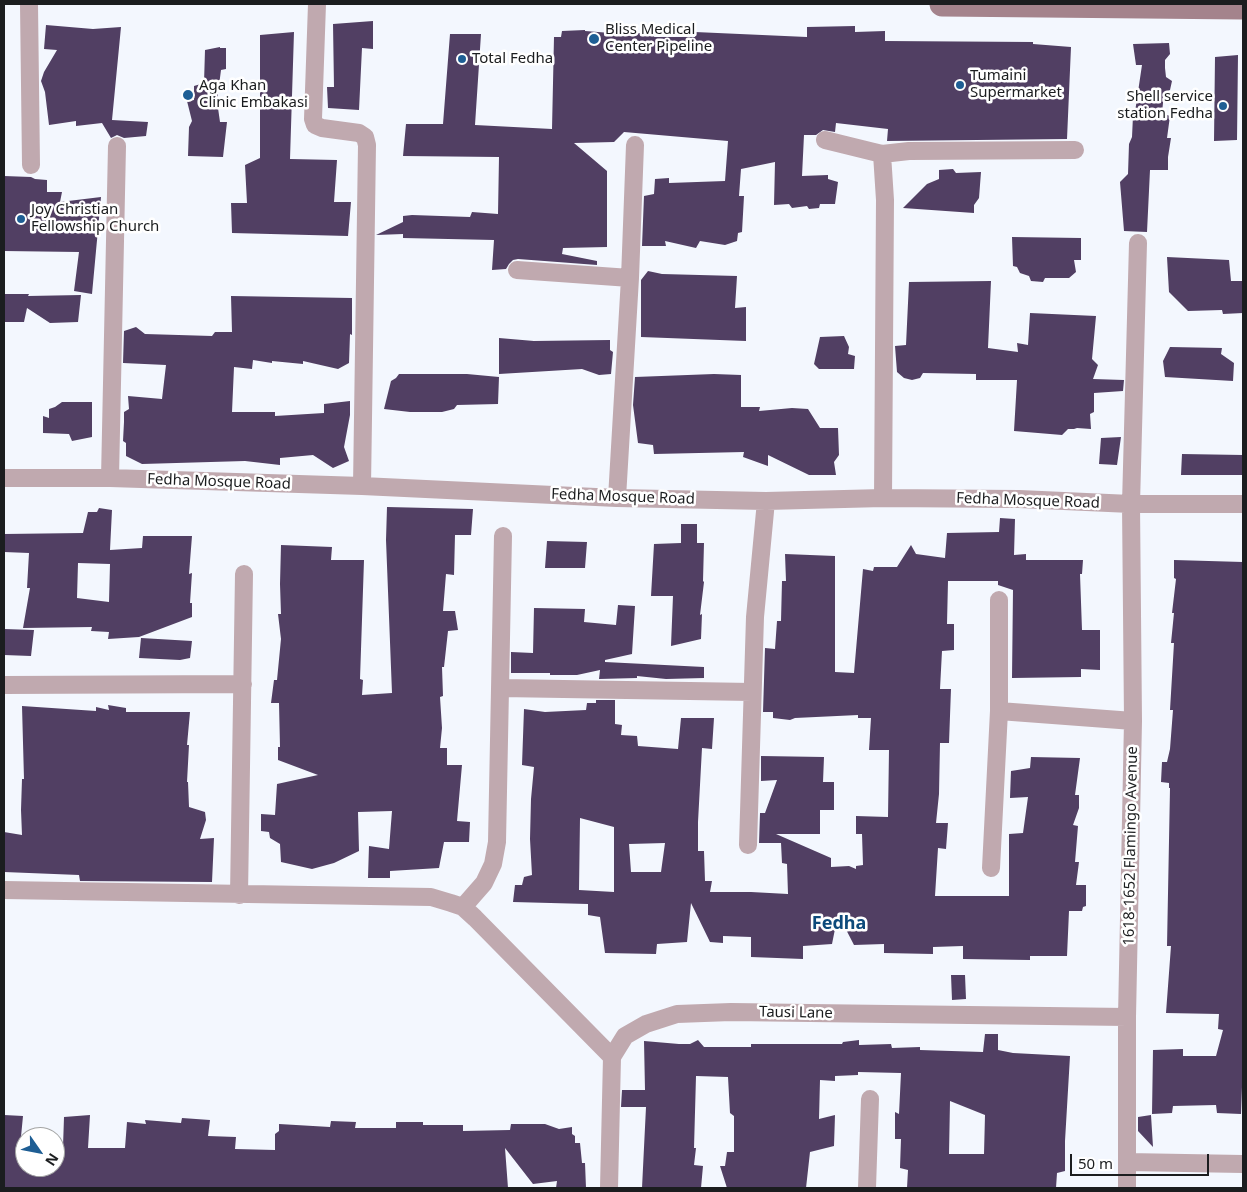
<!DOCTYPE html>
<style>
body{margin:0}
#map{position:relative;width:1247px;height:1192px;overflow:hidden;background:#f3f7fe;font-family:"Noto Sans",sans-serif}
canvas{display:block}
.frame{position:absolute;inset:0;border:5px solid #1b1d1f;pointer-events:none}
.north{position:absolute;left:15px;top:1127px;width:50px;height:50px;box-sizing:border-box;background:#fff;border:1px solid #a4a5a5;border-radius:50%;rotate:123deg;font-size:14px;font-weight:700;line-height:20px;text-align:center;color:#1b1d1f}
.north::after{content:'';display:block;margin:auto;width:18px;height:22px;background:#1e5e94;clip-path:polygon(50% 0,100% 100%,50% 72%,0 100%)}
.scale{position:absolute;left:1070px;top:1154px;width:139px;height:22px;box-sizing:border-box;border:2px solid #1b1d1f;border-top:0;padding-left:6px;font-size:15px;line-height:18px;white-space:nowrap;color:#1b1d1f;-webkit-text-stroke:4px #fff;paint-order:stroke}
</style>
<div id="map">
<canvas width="1247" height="1192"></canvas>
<div class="frame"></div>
<div class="north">N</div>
<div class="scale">50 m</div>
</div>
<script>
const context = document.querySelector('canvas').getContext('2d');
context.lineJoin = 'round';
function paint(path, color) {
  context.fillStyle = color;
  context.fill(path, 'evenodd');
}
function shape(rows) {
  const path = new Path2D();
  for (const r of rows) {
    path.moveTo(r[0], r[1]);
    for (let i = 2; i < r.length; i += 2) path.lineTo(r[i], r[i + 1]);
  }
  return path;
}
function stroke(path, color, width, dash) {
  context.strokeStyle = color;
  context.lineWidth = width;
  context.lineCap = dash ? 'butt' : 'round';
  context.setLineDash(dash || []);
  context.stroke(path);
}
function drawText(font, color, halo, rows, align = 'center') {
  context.font = font + ' "Noto Sans",sans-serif';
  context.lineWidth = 5;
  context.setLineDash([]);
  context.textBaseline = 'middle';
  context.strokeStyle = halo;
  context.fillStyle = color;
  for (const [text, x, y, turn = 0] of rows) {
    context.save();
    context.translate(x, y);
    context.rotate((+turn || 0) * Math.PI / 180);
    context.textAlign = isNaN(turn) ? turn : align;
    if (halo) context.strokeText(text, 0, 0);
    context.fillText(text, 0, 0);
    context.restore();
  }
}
paint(shape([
 [373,21,373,49,362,48,359,110,328,108,327,87,334,87,333,24],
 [46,25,93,29,121,27,112,120,148,122,146,136,124,138,117,135,111,138,102,123,76,126,76,121,49,125,45,92,41,81,44,72,57,50,44,49],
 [855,26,855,32,885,31,885,41,1033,42,1033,44,1071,47,1067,139,887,141,888,129,836,123,835,132,823,130,816,135,804,135,802,176,828,175,828,179,838,182,835,204,820,204,819,208,809,209,807,206,792,208,789,204,774,205,775,162,741,169,739,196,744,196,742,232,738,233,737,241,725,245,700,241,696,248,665,241,666,246,642,246,644,196,654,194,655,179,669,178,669,183,725,181,728,141,624,132,614,142,574,143,607,171,607,247,563,248,562,254,597,261,597,265,518,259,513,260,509,264,506,269,492,270,494,240,403,238,403,234,376,235,403,222,403,216,412,215,470,217,472,212,498,214,499,157,403,156,406,124,443,124,450,34,481,34,475,125,552,129,554,37,561,37,562,31,585,30,585,31,624,34,655,32,654,37,695,37,695,32,807,37,807,27],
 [294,32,290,159,337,160,334,202,351,202,348,236,232,233,231,203,247,203,245,165,260,158,260,35],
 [1169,43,1170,54,1165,60,1165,68,1166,77,1172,81,1170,90,1164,93,1162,113,1170,116,1167,138,1171,138,1168,157,1168,170,1150,170,1147,232,1124,231,1120,182,1128,174,1129,144,1132,137,1133,116,1135,112,1142,65,1136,65,1133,44],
 [220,47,220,48,226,48,226,69,221,70,217,101,220,122,227,122,223,157,188,156,189,127,192,121,187,101,194,100,194,86,204,83,205,50],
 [1238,55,1237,140,1214,141,1215,57],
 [953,169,956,173,981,172,979,198,974,205,974,213,903,208,927,184,939,179,939,170],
 [4,176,31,177,35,179,47,180,47,192,62,192,60,202,101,197,92,294,74,291,79,252,4,251],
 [1012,237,1081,238,1081,260,1074,260,1076,272,1069,278,1045,278,1043,282,1031,281,1029,276,1020,273,1017,267,1013,266],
 [1167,257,1229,260,1231,281,1243,281,1243,313,1223,314,1222,310,1188,311,1169,292],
 [648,271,662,274,737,276,735,308,746,307,746,341,641,337,641,280],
 [991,281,988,348,1018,352,1017,343,1028,345,1030,313,1096,316,1092,359,1098,365,1093,379,1124,380,1123,391,1094,393,1094,412,1090,414,1091,429,1077,428,1074,429,1068,429,1062,435,1014,431,1017,380,976,380,976,374,923,373,920,378,912,380,904,378,897,372,895,346,906,345,909,282],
 [4,294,29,294,28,296,81,295,78,322,50,323,27,308,24,322,4,322],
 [231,296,352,298,352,335,350,334,349,363,338,369,303,361,303,364,272,361,272,363,253,360,252,369,234,367,232,412,275,412,275,416,324,413,324,404,350,401,350,415,344,447,349,461,333,468,313,455,280,458,280,465,245,461,142,464,126,456,126,443,123,441,124,422,124,412,129,409,128,396,162,399,166,365,123,363,124,331,136,327,145,334,212,336,215,332,232,332],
 [844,336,849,347,848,354,855,356,854,369,819,369,814,364,820,337],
 [499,338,534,341,610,340,610,350,613,352,611,374,599,375,582,369,499,374],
 [1170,347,1222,348,1221,354,1234,363,1233,381,1165,377,1163,361],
 [399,374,467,374,499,377,498,404,457,405,454,409,442,412,410,412,384,409,391,381,396,378],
 [714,374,741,375,741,407,760,407,759,411,792,408,808,409,820,428,838,428,839,455,834,462,836,475,809,475,768,455,768,466,743,457,744,452,654,454,653,445,638,443,633,405,635,377],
 [62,402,92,402,92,437,72,441,69,434,43,433,43,416,49,418,49,409,55,407],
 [1121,437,1117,465,1099,464,1101,438],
 [1182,454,1243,455,1243,475,1181,475],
 [387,507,473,509,471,535,455,535,454,575,446,574,443,611,455,611,458,630,448,631,444,667,442,667,443,696,440,697,442,728,440,748,447,748,447,765,462,765,457,821,470,822,469,842,444,842,439,868,390,871,390,878,368,878,369,846,389,849,392,811,358,812,359,851,334,863,312,869,281,862,280,844,270,838,269,832,261,831,261,814,275,815,277,784,318,775,278,760,278,747,280,747,279,703,271,703,274,680,277,680,281,639,278,614,281,614,280,584,281,545,332,547,331,560,364,560,360,679,363,680,362,695,392,693,386,540],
 [99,508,112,510,110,550,142,548,143,536,192,536,189,574,192,573,190,603,192,603,192,617,139,637,108,639,109,632,91,631,92,627,23,628,30,588,27,588,29,553,4,552,4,534,83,533,88,512,97,512],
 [78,563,110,564,109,602,77,598],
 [1000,518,1015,519,1014,555,1026,554,1026,560,1083,560,1082,574,1080,574,1082,630,1100,630,1100,670,1081,669,1081,677,1012,678,1013,590,998,585,998,581,948,581,947,624,954,624,954,650,942,651,940,689,951,689,949,743,940,743,939,794,936,823,948,823,946,849,938,848,935,896,1009,896,1009,834,1023,833,1028,797,1010,798,1011,771,1030,768,1031,757,1080,758,1075,795,1079,795,1079,808,1073,825,1078,826,1075,862,1079,862,1076,885,1086,885,1086,906,1083,907,1082,911,1069,911,1067,956,1030,956,1030,960,963,959,963,946,933,947,933,954,884,953,884,944,854,945,838,914,832,944,803,946,803,959,751,957,751,937,723,936,723,943,710,942,691,903,687,942,657,944,656,954,605,953,600,917,588,915,588,904,513,902,515,885,522,885,524,877,532,875,530,839,531,799,534,767,522,765,524,709,545,712,586,710,587,703,596,703,596,700,615,700,615,724,622,725,621,735,637,736,638,746,678,749,681,718,714,718,712,749,702,748,698,822,698,851,704,851,705,881,712,881,710,892,751,892,788,894,787,864,782,863,781,843,759,843,760,813,765,813,777,780,761,781,761,756,824,757,823,782,834,782,834,810,820,810,820,834,776,834,831,858,831,867,849,866,856,869,856,866,863,865,862,834,856,834,856,816,888,817,889,750,869,750,871,718,858,718,858,715,795,718,790,720,773,718,773,712,763,712,765,648,775,649,777,621,781,621,782,581,786,581,785,554,835,556,835,672,854,673,863,569,873,571,874,567,897,567,911,545,916,554,945,558,947,533,999,532],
 [580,818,614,827,614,892,579,890],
 [665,843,661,872,631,872,629,844],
 [681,524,697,524,697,543,704,543,703,581,704,582,700,615,702,614,701,639,671,646,673,596,651,596,654,544,681,543],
 [547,541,587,542,585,568,545,568],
 [1174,560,1243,562,1243,1060,1241,1114,1217,1113,1216,1105,1173,1106,1172,1113,1152,1114,1153,1050,1183,1049,1183,1056,1216,1056,1223,1030,1218,1029,1219,1014,1166,1013,1171,946,1167,946,1170,788,1169,788,1169,783,1161,782,1162,762,1167,762,1170,749,1173,710,1170,710,1174,643,1171,643,1174,613,1172,613,1176,579,1174,578],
 [618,605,635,606,632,654,605,660,605,662,704,667,704,678,666,679,637,676,637,678,599,679,600,670,577,675,550,675,550,673,511,673,511,652,533,653,534,608,585,609,584,622,616,625],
 [4,629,34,630,31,656,4,655],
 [141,638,192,641,190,658,180,660,139,658],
 [108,705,126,708,126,712,190,712,187,745,189,745,187,782,188,782,189,807,205,812,206,820,200,839,214,838,212,882,80,881,79,875,4,872,4,832,22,835,21,810,22,779,24,779,22,706,96,711,96,707,109,710],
 [951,975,965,975,966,999,952,1000],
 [985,1034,998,1034,998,1050,1013,1053,1070,1056,1065,1141,1065,1171,1057,1173,1056,1188,907,1188,908,1170,900,1168,901,1139,895,1139,895,1112,899,1114,901,1073,858,1072,858,1075,835,1076,835,1081,820,1080,819,1119,835,1115,834,1146,810,1152,806,1188,727,1188,720,1166,725,1166,727,1152,734,1152,734,1116,730,1113,728,1077,696,1076,694,1148,696,1148,694,1165,703,1166,701,1188,642,1188,646,1107,621,1107,622,1090,645,1090,644,1041,679,1044,690,1044,698,1040,704,1047,751,1047,751,1044,842,1044,843,1042,859,1040,859,1045,891,1044,892,1048,920,1047,920,1050,983,1052],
 [950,1101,985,1115,984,1154,949,1154],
 [4,1115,23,1116,20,1147,25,1147,25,1167,55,1167,55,1147,63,1147,64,1117,90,1115,88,1148,125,1148,127,1122,146,1124,145,1120,181,1123,182,1118,210,1120,208,1136,236,1137,235,1149,275,1150,275,1134,279,1131,279,1124,330,1127,331,1121,356,1122,355,1128,396,1128,396,1122,423,1122,423,1125,463,1125,463,1131,510,1130,511,1124,545,1124,559,1129,572,1127,572,1134,575,1136,575,1143,580,1143,582,1163,585,1163,586,1188,556,1188,557,1181,533,1184,505,1148,508,1188,4,1188],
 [1151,1115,1153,1147,1138,1131,1138,1117]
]), '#513f63');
stroke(shape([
 [29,4,31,165],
 [317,4,313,119,315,125,322,128,359,133,365,137,367,145,362,486],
 [825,140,882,154],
 [517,270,630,278],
 [4,478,110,478,362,486,617,498,766,501,883,498,1019,499,1131,504,1243,504],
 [110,478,117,146],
 [617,498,630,278,635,145],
 [883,498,885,200,882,154,909,151,1075,150],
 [4,685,243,684],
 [501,688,752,692],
 [999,711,1133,721],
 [748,845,755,617,766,501],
 [991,868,999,711,999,600],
 [4,890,431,897,451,903,463,907,475,918,612,1057],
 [239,895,244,574],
 [463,907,484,883,493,864,497,842,503,536],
 [1127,1162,1243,1164],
 [609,1188,612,1057,625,1036,646,1024,677,1014,731,1012,1127,1017],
 [867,1188,870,1099],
 [1127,1188,1127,1017,1133,721,1131,504,1138,243]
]), '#c0a9af', 18);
stroke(shape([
 [942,4,1243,7]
]), '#a4838c', 25);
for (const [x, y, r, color] of [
 [594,39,6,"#1e5e94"],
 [462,59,5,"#1e5e94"],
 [960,85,5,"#1e5e94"],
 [188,95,6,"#1e5e94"],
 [1223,106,5,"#1e5e94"],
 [21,219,5,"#1e5e94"]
]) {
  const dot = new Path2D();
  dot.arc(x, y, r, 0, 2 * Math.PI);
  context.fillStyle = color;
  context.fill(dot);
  stroke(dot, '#fff', 2);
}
drawText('15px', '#1b1d1f', '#fff', [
 ["Bliss Medical",605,30],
 ["Center Pipeline",605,47],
 ["Total Fedha",472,59],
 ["Tumaini",970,76],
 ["Supermarket",970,93],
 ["Aga Khan",199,86],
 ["Clinic Embakasi",199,103],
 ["Shell service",1213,97,"right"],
 ["station Fedha",1213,114,"right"],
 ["Joy Christian",31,210],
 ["Fellowship Church",31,227]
], 'left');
drawText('15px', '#1b1d1f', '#fff', [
 ["Fedha Mosque Road",219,482,2],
 ["Fedha Mosque Road",623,497,2],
 ["Fedha Mosque Road",1028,501,2],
 ["1618-1652 Flamingo Avenue",1131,846,-89],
 ["Tausi Lane",796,1013,1]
]);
drawText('bold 18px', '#0d4a7b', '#fff', [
 ["Fedha",839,924]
]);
</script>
